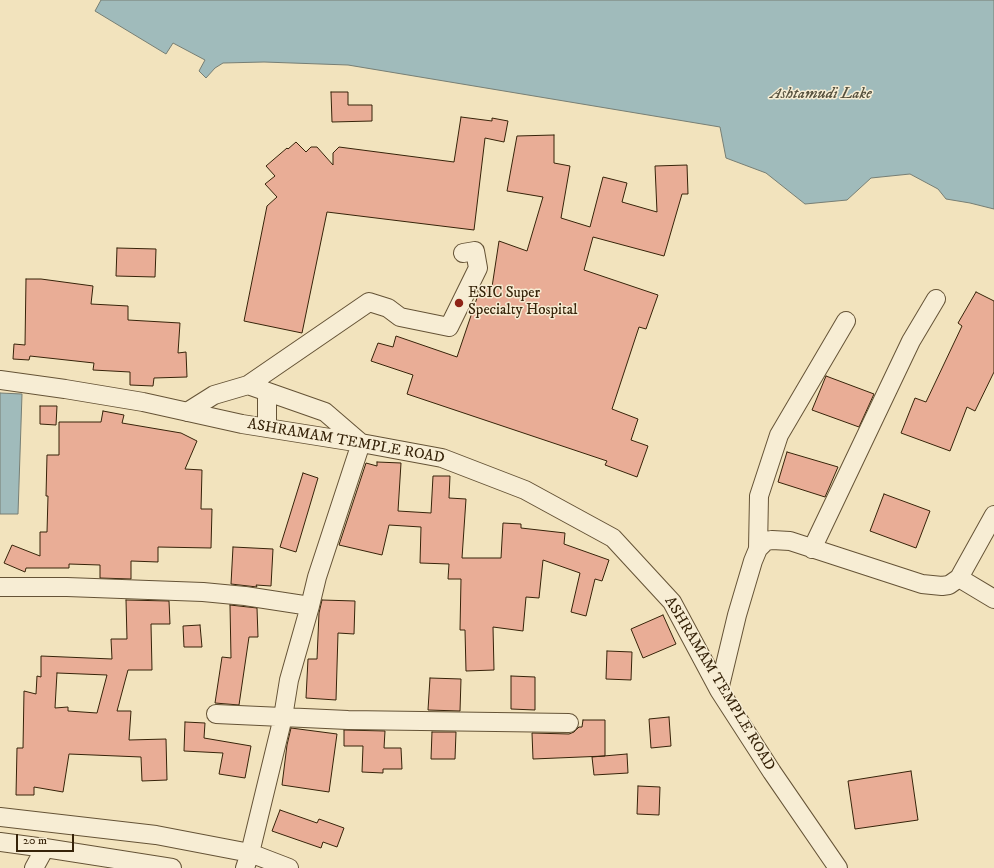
<!DOCTYPE html>
<style>
body{margin:0}
#map{position:relative;width:994px;height:868px;overflow:hidden;background:#f2e3bd;font-family:"IM FELL DW Pica",serif}
canvas{display:block}
.scale{position:absolute;left:16px;top:834px;width:58px;height:18px;box-sizing:border-box;border:2px solid #362309;border-top:0;padding-left:5px;font-size:12px;line-height:14px;white-space:nowrap;color:#362309;-webkit-text-stroke:3px #f7edd4;paint-order:stroke}
</style>
<div id="map">
<canvas width="994" height="868"></canvas>
<div class="scale">20 m</div>
</div>
<script>
const context = document.querySelector('canvas').getContext('2d');
context.lineJoin = 'round';
function paint(path, color) {
  context.fillStyle = color;
  context.fill(path, 'evenodd');
}
function shape(rows) {
  const path = new Path2D();
  for (const r of rows) {
    path.moveTo(r[0], r[1]);
    for (let i = 2; i < r.length; i += 2) path.lineTo(r[i], r[i + 1]);
  }
  return path;
}
function stroke(path, color, width, dash) {
  context.strokeStyle = color;
  context.lineWidth = width;
  context.lineCap = dash ? 'butt' : 'round';
  context.setLineDash(dash || []);
  context.stroke(path);
}
function drawText(font, color, halo, rows, align = 'center') {
  context.font = font + ' "IM FELL DW Pica",serif';
  context.lineWidth = 3;
  context.setLineDash([]);
  context.textBaseline = 'middle';
  context.strokeStyle = halo;
  context.fillStyle = color;
  for (const [text, x, y, turn = 0] of rows) {
    context.save();
    context.translate(x, y);
    context.rotate((+turn || 0) * Math.PI / 180);
    context.textAlign = isNaN(turn) ? turn : align;
    if (halo) context.strokeText(text, 0, 0);
    context.fillText(text, 0, 0);
    context.restore();
  }
}
const water = shape([
 [101,0,994,0,994,209,970,203,946,199,938,189,910,174,871,178,847,200,805,204,766,173,726,158,720,127,348,65,264,62,223,63,215,68,206,78,199,71,205,60,173,43,166,54,95,11,101,0],
 [0,393,22,394,18,514,0,514,0,393]
]);
paint(water, '#a0bbbb');
stroke(water, '#767e74', 1);
const building = shape([
 [331,92,348,92,348,105,372,105,372,121,332,122,331,92],
 [461,117,492,121,492,118,508,121,504,142,485,138,474,230,327,212,302,333,244,321,267,206,277,197,265,184,275,176,266,166,287,148,288,149,296,142,306,152,311,147,317,147,333,165,333,153,339,147,454,162,461,117],
 [554,135,554,163,570,166,561,218,590,227,603,177,627,183,622,202,657,212,655,166,687,165,688,194,682,194,664,256,593,237,584,270,658,295,646,329,639,327,612,409,638,419,631,440,648,446,637,477,605,465,607,461,407,394,413,375,371,361,378,343,393,347,396,336,457,357,481,286,492,287,499,241,527,251,543,197,507,191,517,136,554,135],
 [117,248,156,249,155,277,116,276,117,248],
 [26,279,41,279,93,286,91,304,128,306,128,320,180,323,178,353,186,352,187,377,154,378,153,386,130,385,130,372,93,370,94,363,30,356,29,360,13,359,14,344,25,345,26,279],
 [976,292,994,301,994,372,975,411,967,407,950,451,901,433,915,398,926,402,962,326,958,323,976,292],
 [826,376,874,394,859,427,812,410,826,376],
 [40,406,57,406,56,425,40,424,40,406],
 [103,411,124,415,122,423,181,433,197,441,185,469,202,470,201,509,212,509,211,548,158,547,158,562,131,561,131,579,100,578,100,565,69,564,69,568,26,568,25,572,4,563,12,545,40,556,40,532,47,532,48,496,46,496,47,455,59,455,59,422,101,422,103,411],
 [787,452,838,467,825,497,778,482,787,452],
 [377,462,401,463,398,511,431,513,433,476,450,476,449,498,466,499,462,558,501,558,503,523,521,524,521,528,565,533,564,544,609,560,602,581,595,579,586,616,571,612,580,573,543,560,539,598,526,597,523,631,493,627,494,670,466,671,465,630,460,630,461,579,448,579,449,564,420,563,421,527,389,525,382,555,339,545,366,463,377,466,377,462],
 [303,473,318,478,296,552,280,547,303,473],
 [884,494,930,511,916,548,870,531,884,494],
 [233,547,273,549,271,586,256,585,257,587,231,584,233,547],
 [126,600,169,601,170,624,151,624,152,670,128,670,117,711,131,711,129,740,166,739,167,780,142,781,141,757,69,754,63,792,34,787,34,795,16,795,17,748,23,748,24,691,36,694,37,676,41,677,41,656,112,659,111,639,127,639,126,600],
 [57,673,107,675,97,713,68,711,68,707,55,708,57,673],
 [322,600,355,601,354,634,338,633,336,700,306,698,308,659,317,659,319,613,322,600],
 [230,605,257,608,258,637,249,637,239,705,215,703,222,657,231,658,230,605],
 [663,615,676,644,643,658,631,629,663,615],
 [200,625,202,647,184,647,183,626,200,625],
 [607,651,632,652,631,680,606,679,607,651],
 [511,676,535,677,535,710,511,709,511,676],
 [430,678,461,679,460,711,428,710,430,678],
 [669,717,671,746,651,748,649,719,669,717],
 [583,720,605,720,605,756,533,759,532,733,569,734,574,732,579,727,582,727,583,720],
 [185,722,205,723,204,738,251,746,245,778,219,774,223,753,184,751,185,722],
 [291,728,337,734,329,792,282,785,287,745,291,728],
 [344,730,385,731,384,748,401,748,402,769,383,769,383,773,362,772,363,746,344,746,344,730],
 [432,732,456,732,455,759,431,759,432,732],
 [627,754,628,773,594,775,592,757,627,754],
 [911,771,918,820,855,829,848,781,911,771],
 [638,786,660,787,659,815,637,814,638,786],
 [280,810,317,823,319,819,344,828,337,847,323,842,321,848,272,831,280,810]
]);
paint(building, '#e9ad96');
stroke(building, '#362309', 1);
const minor = shape([
 [0,380,65,389,143,402,242,424,361,443,442,458,525,490,613,538,672,602,719,690,772,772,838,868],
 [248,385,369,302,388,308,400,317,449,327,478,268,475,251,463,253],
 [267,392,267,428],
 [187,412,214,395,248,385,325,412,361,443,317,577,310,606,289,680,283,717,250,853,245,868],
 [758,549,759,496,779,435,846,321],
 [812,549,911,341,936,299],
 [959,578,994,599],
 [0,587,67,587,203,592,245,596,310,606],
 [719,690,737,615,753,561,758,549,766,541,772,540,790,541,922,584,942,586,949,585,959,578,994,515],
 [216,714,348,720,569,723],
 [0,817,156,835,250,853,289,868],
 [0,842,45,848,172,868],
 [34,868,45,848]
]);
stroke(minor, '#655336', 20);
stroke(minor, '#f7edd4', 18);
for (const [x, y, r, color] of [
 [459,303,5,"#8f2418"]
]) {
  const dot = new Path2D();
  dot.arc(x, y, r, 0, 2 * Math.PI);
  context.fillStyle = color;
  context.fill(dot);
  stroke(dot, '#f7edd4', 1.5);
}
drawText('15px', '#362309', '#f7edd4', [
 ["ESIC Super",468,294],
 ["Specialty Hospital",468,311]
], 'left');
drawText('15px', '#362309', '#f7edd4', [
 ["ASHRAMAM TEMPLE ROAD",346,442,10],
 ["ASHRAMAM TEMPLE ROAD",719,684,59]
]);
drawText('italic 16px', '#56513e', '#f7edd4', [
 ["Ashtamudi Lake",821,95]
]);
</script>
